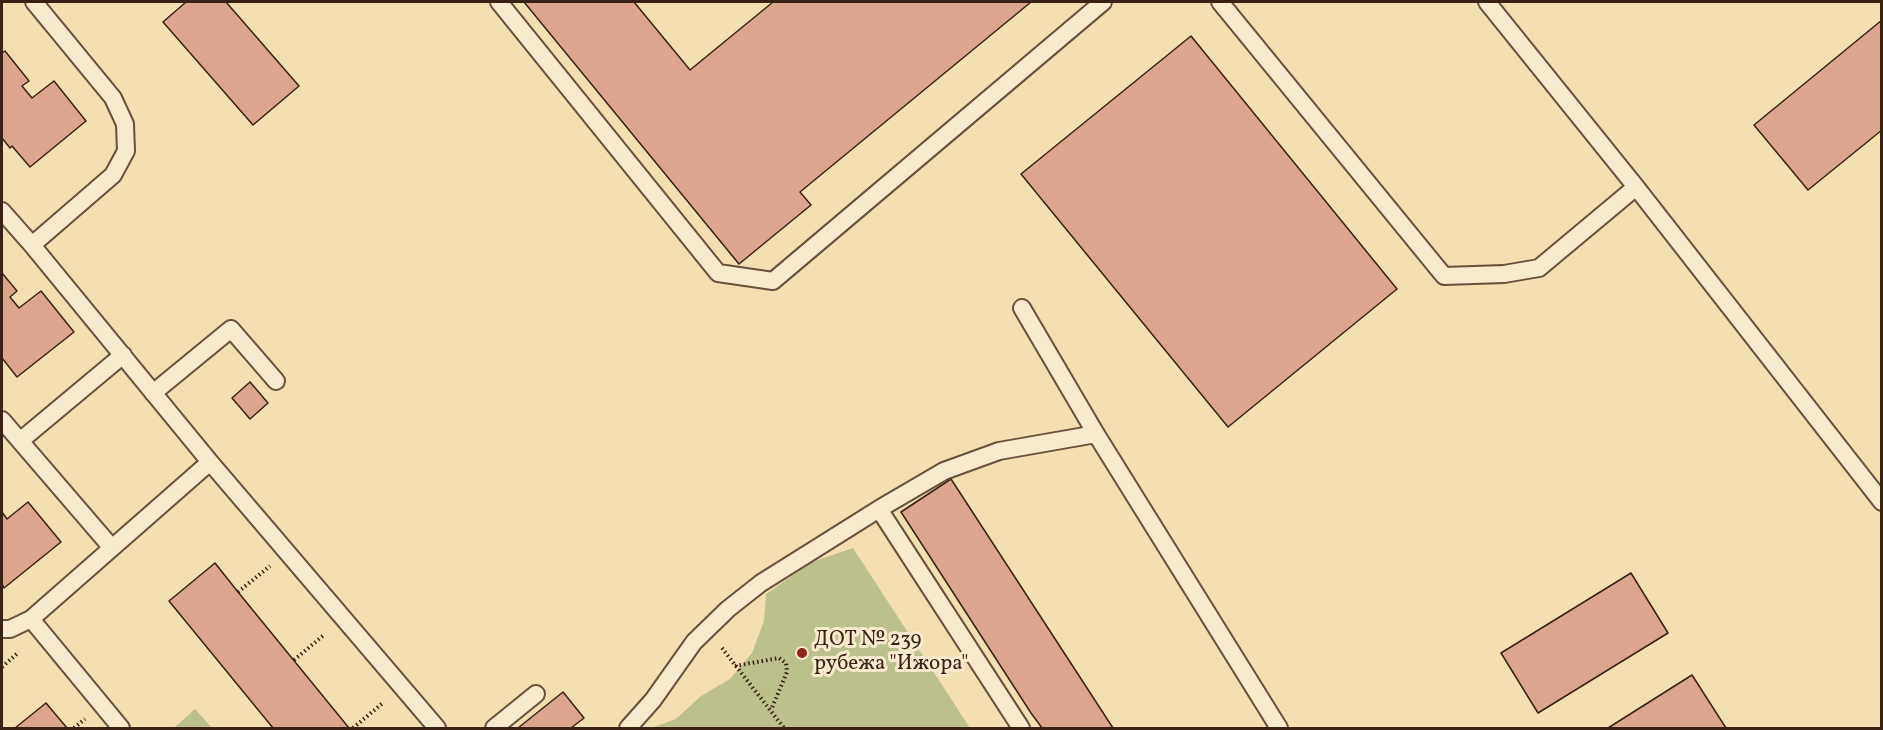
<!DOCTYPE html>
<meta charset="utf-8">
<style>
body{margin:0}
#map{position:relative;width:1883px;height:730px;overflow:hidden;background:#f4dfb0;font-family:Vollkorn,serif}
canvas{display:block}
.frame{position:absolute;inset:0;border:3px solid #392114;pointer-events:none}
</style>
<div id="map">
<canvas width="1883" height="730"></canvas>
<div class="frame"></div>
</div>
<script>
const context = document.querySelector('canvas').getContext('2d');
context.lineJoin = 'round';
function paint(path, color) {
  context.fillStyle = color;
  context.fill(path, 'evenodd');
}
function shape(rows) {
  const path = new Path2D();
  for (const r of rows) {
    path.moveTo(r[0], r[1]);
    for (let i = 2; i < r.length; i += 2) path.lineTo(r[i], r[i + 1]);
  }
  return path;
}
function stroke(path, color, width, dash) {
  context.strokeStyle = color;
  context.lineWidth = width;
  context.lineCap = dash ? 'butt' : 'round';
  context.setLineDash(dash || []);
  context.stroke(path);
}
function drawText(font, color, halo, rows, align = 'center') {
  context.font = font + ' Vollkorn,serif';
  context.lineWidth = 6;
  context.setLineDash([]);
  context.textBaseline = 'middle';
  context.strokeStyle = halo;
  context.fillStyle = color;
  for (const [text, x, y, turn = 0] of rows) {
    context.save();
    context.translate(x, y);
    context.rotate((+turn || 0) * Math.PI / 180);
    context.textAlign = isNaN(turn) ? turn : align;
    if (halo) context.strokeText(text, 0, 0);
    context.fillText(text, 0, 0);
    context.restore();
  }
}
paint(shape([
 [853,548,970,728,651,728,676,719,701,696,730,679,752,653,764,621,766,594,812,562],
 [195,709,212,728,174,728]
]), '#bcc18b');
const building = shape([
 [186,2,226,2,299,86,253,125,163,22,186,2],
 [524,2,634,2,690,70,773,2,1031,2,800,192,811,205,739,264,524,2],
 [1882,20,1882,130,1808,190,1754,125,1882,20],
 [1191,36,1397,289,1228,427,1021,174,1191,36],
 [5,51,29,81,22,86,32,98,54,81,86,121,30,167,12,146,10,148,2,138,2,53,5,51],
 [2,273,17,291,10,297,19,308,41,291,74,332,17,377,2,358,2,273],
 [250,382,268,403,250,419,232,398,250,382],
 [951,479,1113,728,1042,728,1031,713,901,512,951,479],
 [28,502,61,542,4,588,2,584,2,512,7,519,28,502],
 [215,563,238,592,349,728,273,728,169,601,215,563],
 [1631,573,1668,633,1538,713,1501,653,1631,573],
 [1692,675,1726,728,1608,728,1692,675],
 [563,692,584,718,571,728,518,728,563,692],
 [46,703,67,728,15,728,46,703]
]);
paint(building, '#dea58d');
stroke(building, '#392114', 1.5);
const lane = shape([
 [499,2,718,273,773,281,1103,2],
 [1220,2,1444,276,1504,274,1539,268,1636,187],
 [1487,2,1636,187,1882,502],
 [2,211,32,245,210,462,437,728],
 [32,245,113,175,126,151,125,124,113,98,34,2],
 [1022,308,1096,434,1279,728],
 [153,393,231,329,276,381],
 [2,420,112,548],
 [20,441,123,355],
 [879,509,1021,728],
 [31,619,121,728],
 [2,629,10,629,31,619,210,462],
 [494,728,536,694],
 [628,728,653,700,694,642,728,609,761,583,879,509,944,471,999,451,1096,434]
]);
stroke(lane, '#68503b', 20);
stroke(shape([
 [238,592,270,566],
 [722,648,784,728],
 [294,660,325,634],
 [735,666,779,658,786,663,787,672,771,710],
 [2,667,19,652],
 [74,728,85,719],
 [353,728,384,702]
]), '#392114', 4, [1.5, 3]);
stroke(lane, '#f8eacc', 16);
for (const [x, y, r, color] of [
 [802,653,6,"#8f2418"]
]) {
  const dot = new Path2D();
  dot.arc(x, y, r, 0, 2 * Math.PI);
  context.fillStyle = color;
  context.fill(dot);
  stroke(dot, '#f8eacc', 2);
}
drawText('21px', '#392114', '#f8eacc', [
 ["ДОТ № 239",814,641],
 ["рубежа \"Ижора\"",814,665]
], 'left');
</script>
